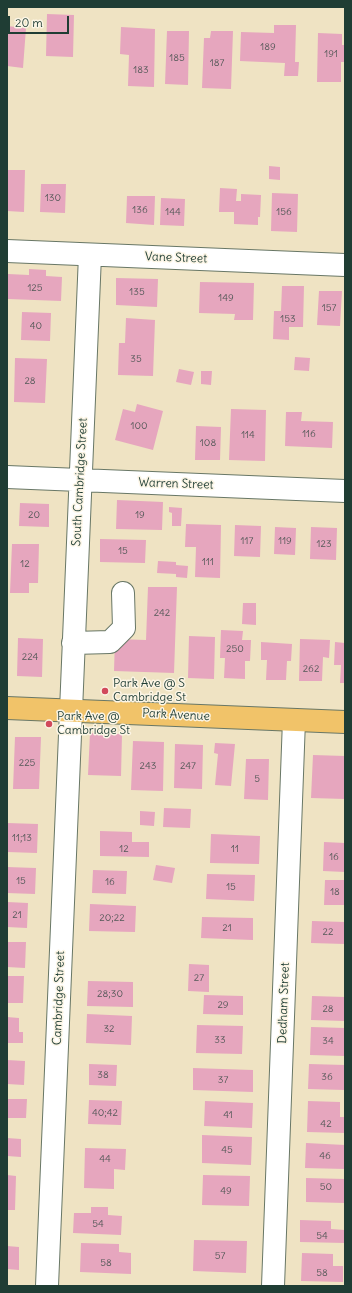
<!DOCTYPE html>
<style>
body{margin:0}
#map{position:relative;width:352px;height:1293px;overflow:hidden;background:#efe3c3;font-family:Delius,sans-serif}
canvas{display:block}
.frame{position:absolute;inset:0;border:8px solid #1f3d34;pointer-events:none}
.scale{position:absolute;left:8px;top:16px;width:61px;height:18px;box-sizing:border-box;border:2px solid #1f3d34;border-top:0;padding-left:5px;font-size:12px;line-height:14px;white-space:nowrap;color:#1f3d34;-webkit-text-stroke:3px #fcf5e5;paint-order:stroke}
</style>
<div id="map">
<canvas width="352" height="1293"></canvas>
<div class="frame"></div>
<div class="scale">20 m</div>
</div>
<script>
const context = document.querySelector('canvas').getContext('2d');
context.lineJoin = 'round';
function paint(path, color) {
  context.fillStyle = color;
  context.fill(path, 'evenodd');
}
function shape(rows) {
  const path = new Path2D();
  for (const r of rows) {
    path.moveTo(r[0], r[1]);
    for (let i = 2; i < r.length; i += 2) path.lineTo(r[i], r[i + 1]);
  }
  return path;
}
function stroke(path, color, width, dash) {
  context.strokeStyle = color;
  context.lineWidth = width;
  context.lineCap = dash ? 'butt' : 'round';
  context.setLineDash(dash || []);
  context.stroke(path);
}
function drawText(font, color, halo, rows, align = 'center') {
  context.font = font + ' Delius,sans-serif';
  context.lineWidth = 3;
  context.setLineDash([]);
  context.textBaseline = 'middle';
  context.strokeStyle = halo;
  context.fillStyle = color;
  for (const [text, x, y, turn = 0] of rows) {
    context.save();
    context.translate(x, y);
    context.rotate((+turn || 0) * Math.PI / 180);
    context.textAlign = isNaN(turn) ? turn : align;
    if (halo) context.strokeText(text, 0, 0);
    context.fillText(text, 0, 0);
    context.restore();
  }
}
paint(shape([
 [47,14,74,15,73,57,46,56],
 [274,25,296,25,295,62,299,62,298,76,284,76,285,63,240,61,241,32,274,33],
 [7,26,26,28,23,68,7,66],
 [121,27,155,29,154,87,128,86,129,55,120,54],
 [167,31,189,31,188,85,165,84],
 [211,31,233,31,231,89,202,88,204,38,210,38],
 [318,33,342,34,342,45,345,45,345,62,341,62,341,82,317,82],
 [269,166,280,167,280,180,269,179],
 [7,170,25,170,24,212,7,211],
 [41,184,66,184,65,213,40,212],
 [220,188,237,189,236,201,241,201,241,194,261,195,260,217,258,217,258,225,234,224,234,212,219,212],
 [272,193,298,194,297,232,271,231],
 [127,196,155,196,154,225,126,223],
 [161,198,185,199,184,226,160,225],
 [29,269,46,270,46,276,62,277,61,301,8,299,8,274,29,275],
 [116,278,158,279,157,307,116,305],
 [200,282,254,283,253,320,234,320,235,314,199,313],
 [282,286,304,286,303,327,289,327,289,340,273,339,274,311,281,311],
 [319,291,342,291,340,326,317,325],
 [22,312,51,313,50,341,21,340],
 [126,318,155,320,153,376,118,375,119,343,125,343],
 [295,357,310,358,309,371,294,370],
 [15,358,47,359,45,403,14,402],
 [179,369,194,372,191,385,176,382],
 [201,371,212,371,211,385,201,384],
 [137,404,163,411,153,450,115,440,123,409,135,412],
 [231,409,266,410,265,461,229,460],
 [286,412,302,412,301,421,333,422,332,448,285,446],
 [196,426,221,427,220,460,195,460],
 [117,500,163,502,162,530,116,529],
 [20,503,49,504,49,527,19,526],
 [169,507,182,508,181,526,172,526,172,513,169,512],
 [186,524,221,525,220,578,195,577,196,547,185,547],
 [235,525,261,526,260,557,234,556],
 [275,527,296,528,295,555,274,554],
 [311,527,337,528,336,560,310,559],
 [100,539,146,540,145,563,100,562],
 [12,544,39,544,38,583,29,583,29,593,10,593],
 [158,561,176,562,176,565,188,566,187,578,176,577,176,574,157,573],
 [148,587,177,587,174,673,114,671,115,639,146,640],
 [243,603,256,603,256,625,242,624],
 [221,630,243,631,242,640,251,640,250,661,245,661,245,679,224,678,225,658,220,658],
 [189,636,215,637,214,679,188,678],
 [18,638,43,639,42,677,17,676],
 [300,639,330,640,329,658,323,657,322,681,299,681],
 [261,642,292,644,291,661,287,661,286,680,266,680,267,660,261,660],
 [335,642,345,643,345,683,340,683,341,665,334,665],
 [90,733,122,734,121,776,88,775],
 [15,737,41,737,39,789,13,789],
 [133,741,164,742,163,791,131,790],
 [215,743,235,744,231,786,215,785,218,754,214,753],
 [175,744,203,745,202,789,174,788],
 [313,755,345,756,345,799,311,798],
 [246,759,269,759,268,800,244,799],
 [164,808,191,809,190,828,163,827],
 [140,811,155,812,154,826,140,825],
 [7,823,38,824,37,853,7,852],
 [100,831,132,832,132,842,149,842,149,857,100,856],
 [211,834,260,836,259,864,210,863],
 [324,842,345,843,345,872,323,871],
 [156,865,175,868,172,883,153,880],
 [7,867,36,868,35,894,7,893],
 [93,870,127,871,126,894,92,893],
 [207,874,255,875,254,901,206,899],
 [325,880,345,880,345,905,324,905],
 [7,902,28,903,27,928,7,927],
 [90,904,136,906,135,932,89,931],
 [202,917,253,918,253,940,201,938],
 [312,921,345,922,345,944,311,943],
 [7,942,26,942,25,968,7,967],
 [189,964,209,965,209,992,188,991],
 [7,976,24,976,23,1003,7,1003],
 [88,981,133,982,133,1007,87,1006],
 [204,995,243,996,243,1015,203,1014],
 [312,996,345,997,345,1021,311,1020],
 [87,1014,132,1016,131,1045,86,1043],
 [7,1017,19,1018,19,1032,23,1032,23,1043,7,1043],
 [197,1025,243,1026,242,1054,196,1053],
 [311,1027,345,1028,345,1056,310,1055],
 [7,1060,25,1061,24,1085,7,1084],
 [89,1064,117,1065,116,1086,89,1085],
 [309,1064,345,1065,345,1090,308,1089],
 [193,1068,253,1070,253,1092,193,1090],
 [7,1099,27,1099,26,1118,7,1118],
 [89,1100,122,1101,121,1125,88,1124],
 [205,1101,253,1103,252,1128,204,1126],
 [308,1101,340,1102,340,1117,345,1117,345,1133,307,1132],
 [202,1135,252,1137,251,1165,202,1163],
 [7,1138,21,1139,21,1157,7,1156],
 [306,1143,345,1145,345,1169,305,1168],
 [85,1148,126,1149,125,1170,114,1169,114,1189,84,1188],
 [7,1175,16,1176,15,1210,7,1210],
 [203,1175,250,1176,249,1206,202,1205],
 [306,1178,345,1179,345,1203,306,1202],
 [91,1207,108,1207,108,1215,122,1216,121,1235,73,1233,74,1213,91,1213],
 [300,1220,331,1221,331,1229,345,1230,345,1243,300,1242],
 [194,1240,247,1241,246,1273,193,1271],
 [81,1243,119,1244,119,1252,131,1253,131,1274,80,1272],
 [7,1246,19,1247,19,1270,7,1269],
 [302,1253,333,1254,333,1266,343,1266,343,1282,301,1281]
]), '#e6a6be');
const minor = shape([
 [7,251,345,265],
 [7,477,345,491],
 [73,643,110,642,124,628,123,593],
 [47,1286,90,255],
 [273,1286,294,720]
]);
const major = shape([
 [7,708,345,722]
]);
stroke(minor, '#687766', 24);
stroke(major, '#687766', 24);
stroke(minor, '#fff', 22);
stroke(major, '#f1c369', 22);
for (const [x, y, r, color] of [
 [105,691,4,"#d1495b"],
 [49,724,4,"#d1495b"]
]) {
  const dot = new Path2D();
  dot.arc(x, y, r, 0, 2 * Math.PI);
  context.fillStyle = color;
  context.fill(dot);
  stroke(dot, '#fcf5e5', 1.5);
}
drawText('10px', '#515756', null, [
 ["189",268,47],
 ["191",331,54],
 ["185",177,58],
 ["187",217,63],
 ["183",141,70],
 ["130",53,198],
 ["136",140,210],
 ["144",173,212],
 ["156",284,212],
 ["125",35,288],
 ["135",137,292],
 ["149",226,298],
 ["157",329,308],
 ["153",288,319],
 ["40",36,326],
 ["35",136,359],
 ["28",30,381],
 ["100",139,426],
 ["116",309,434],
 ["114",248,435],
 ["108",208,443],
 ["20",34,515],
 ["19",140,515],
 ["117",247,541],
 ["119",285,541],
 ["123",324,544],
 ["15",123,551],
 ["111",208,562],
 ["12",25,564],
 ["242",162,613],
 ["250",235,649],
 ["224",30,657],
 ["262",311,669],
 ["225",27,763],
 ["243",148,766],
 ["247",188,766],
 ["5",257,779],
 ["11;13",22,838],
 ["12",124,849],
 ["11",235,849],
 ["16",334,857],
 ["15",21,881],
 ["16",110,882],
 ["15",231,887],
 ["18",335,892],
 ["21",17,915],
 ["20;22",112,918],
 ["21",227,928],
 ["22",328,932],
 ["27",199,978],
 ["28;30",110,994],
 ["29",223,1005],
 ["28",328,1009],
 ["32",109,1029],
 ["33",220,1040],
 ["34",328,1041],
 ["38",103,1075],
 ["36",327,1077],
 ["37",223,1080],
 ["40;42",105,1113],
 ["41",228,1115],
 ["42",326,1124],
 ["45",227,1150],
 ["46",325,1156],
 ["44",105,1159],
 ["50",326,1187],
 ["49",226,1191],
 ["54",98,1224],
 ["54",322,1236],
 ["57",220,1256],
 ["58",106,1263],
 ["58",322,1273]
]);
drawText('12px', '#1f3d34', '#fcf5e5', [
 ["Vane Street",176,258,2],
 ["South Cambridge Street",80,482,-87],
 ["Warren Street",176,484,2],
 ["Park Avenue",176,715,3],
 ["Cambridge Street",59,998,-88],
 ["Dedham Street",284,1003,-88]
]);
drawText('12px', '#1f3d34', '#fcf5e5', [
 ["Park Ave @ S",113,684],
 ["Cambridge St",113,698],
 ["Park Ave @",57,717],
 ["Cambridge St",57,731]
], 'left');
</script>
